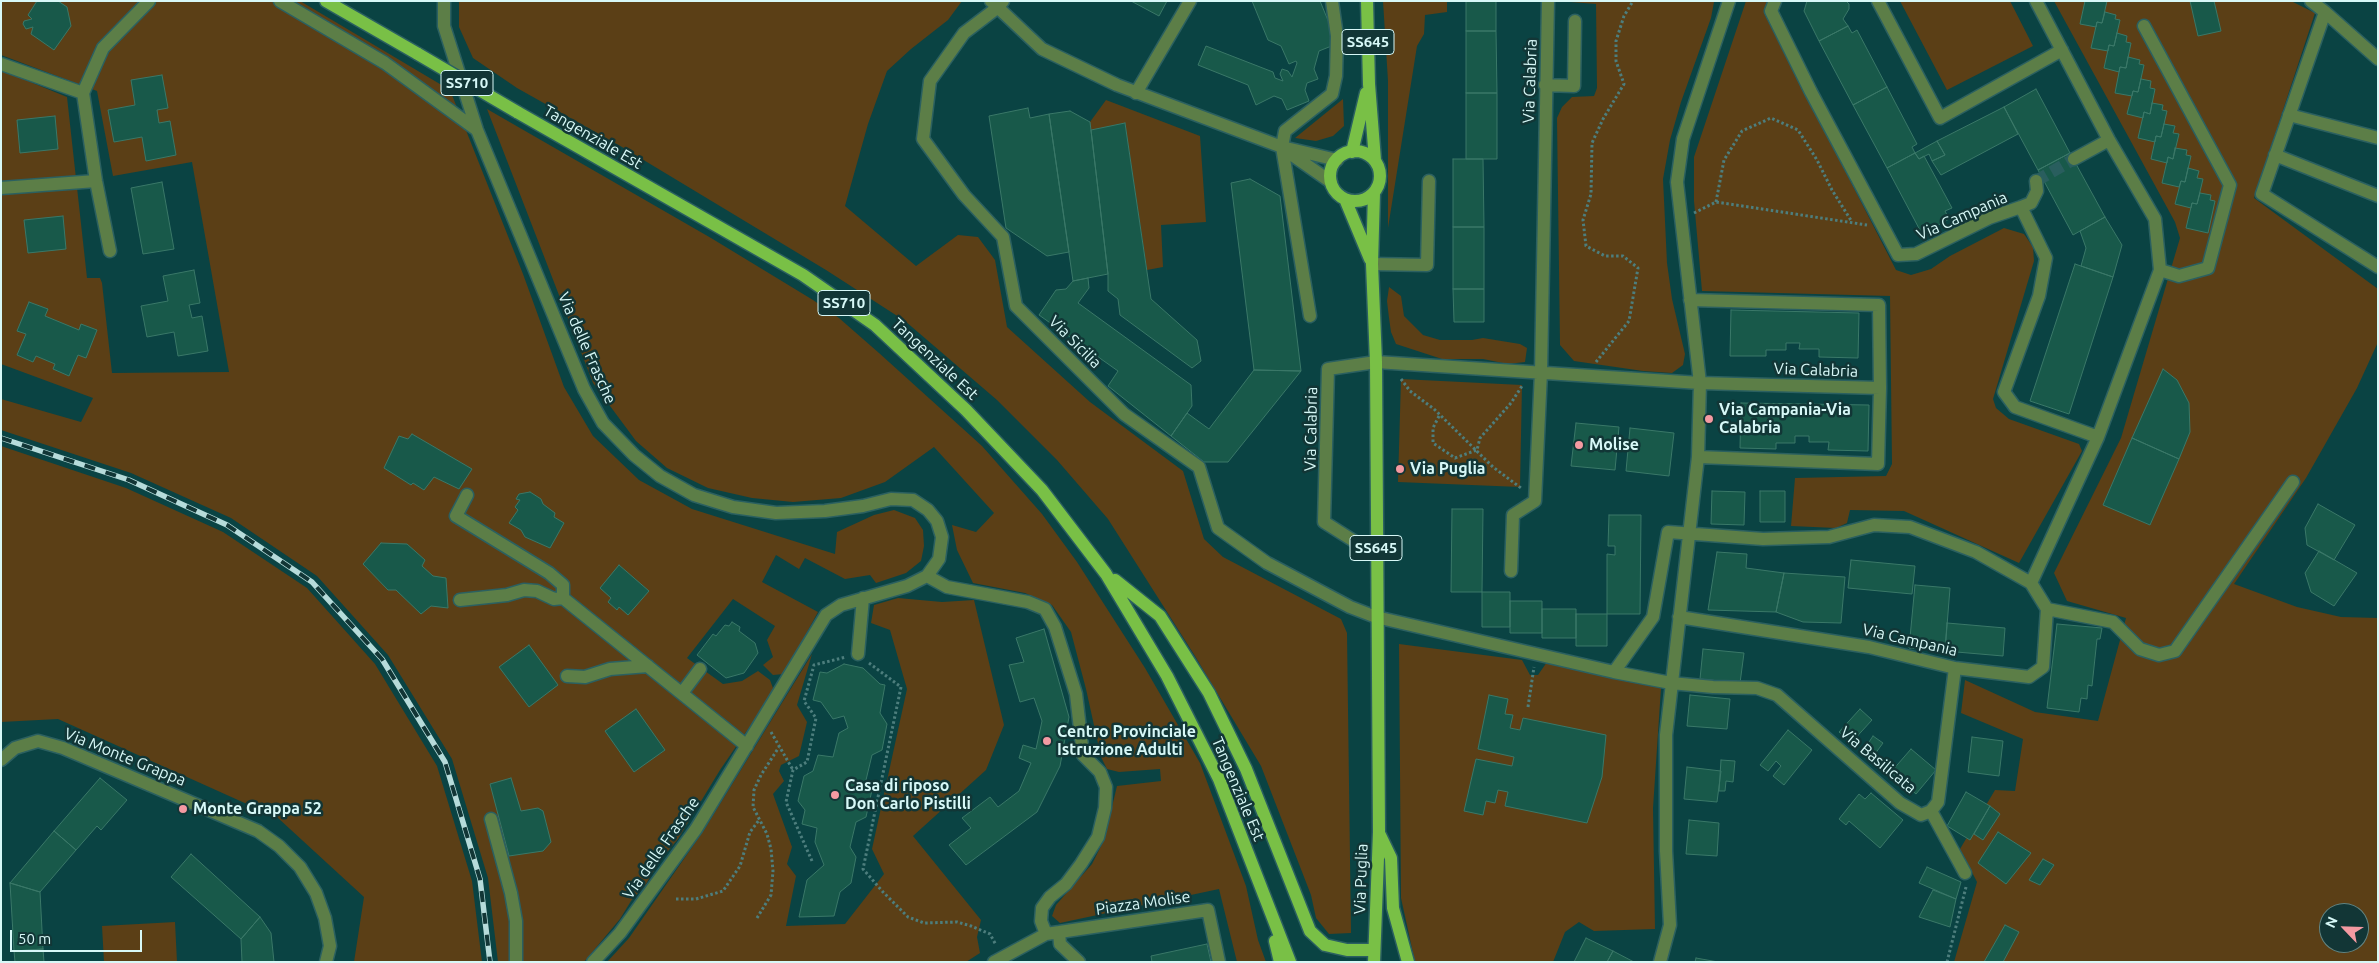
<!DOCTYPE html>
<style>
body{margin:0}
#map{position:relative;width:2379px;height:963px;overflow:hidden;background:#0a4343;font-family:Ubuntu,sans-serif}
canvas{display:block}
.frame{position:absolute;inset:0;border:2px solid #d7f8f7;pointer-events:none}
.north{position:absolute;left:2319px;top:903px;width:50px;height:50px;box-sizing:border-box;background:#123636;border:1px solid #618483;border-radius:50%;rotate:294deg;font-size:14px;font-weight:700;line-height:20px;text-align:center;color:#d7f8f7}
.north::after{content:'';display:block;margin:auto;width:18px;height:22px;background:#f49aa2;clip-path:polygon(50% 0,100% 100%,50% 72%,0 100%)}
.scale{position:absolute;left:10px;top:930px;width:132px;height:22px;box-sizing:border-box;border:2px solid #d7f8f7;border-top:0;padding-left:6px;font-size:15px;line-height:18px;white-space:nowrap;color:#d7f8f7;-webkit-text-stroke:4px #123636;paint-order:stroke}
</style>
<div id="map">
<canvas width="2379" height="963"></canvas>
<div class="frame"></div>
<div class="north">N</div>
<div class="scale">50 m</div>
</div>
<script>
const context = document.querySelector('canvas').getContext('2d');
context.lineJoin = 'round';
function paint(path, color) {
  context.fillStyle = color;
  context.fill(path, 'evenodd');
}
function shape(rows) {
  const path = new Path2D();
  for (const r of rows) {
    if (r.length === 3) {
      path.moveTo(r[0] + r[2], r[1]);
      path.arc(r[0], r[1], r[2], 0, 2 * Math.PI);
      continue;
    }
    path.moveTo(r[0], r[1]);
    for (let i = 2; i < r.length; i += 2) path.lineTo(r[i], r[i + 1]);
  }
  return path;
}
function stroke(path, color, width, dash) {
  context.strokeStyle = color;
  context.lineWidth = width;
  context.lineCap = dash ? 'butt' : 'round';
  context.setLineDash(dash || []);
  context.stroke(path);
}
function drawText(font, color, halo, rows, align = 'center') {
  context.font = font + ' Ubuntu,sans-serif';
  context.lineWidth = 5;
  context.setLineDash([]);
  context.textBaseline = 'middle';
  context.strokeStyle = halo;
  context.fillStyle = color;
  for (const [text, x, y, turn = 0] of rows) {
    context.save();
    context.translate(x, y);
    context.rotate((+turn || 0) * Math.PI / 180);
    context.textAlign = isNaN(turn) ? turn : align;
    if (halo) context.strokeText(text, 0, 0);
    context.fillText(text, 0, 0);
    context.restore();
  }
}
paint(shape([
 [1,1,300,1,450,90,523,274,564,387,593,436,639,480,692,509,835,554,837,532,874,515,894,510,915,518,923,530,924,546,921,561,906,573,876,583,870,575,845,579,805,558,799,569,776,555,762,582,818,612,784,674,773,675,763,665,773,657,767,640,775,626,733,599,687,658,723,684,742,681,758,671,770,680,774,691,720,770,678,839,659,862,646,884,631,901,620,919,584,962,498,962,488,878,452,759,388,655,317,576,231,518,131,473,1,430,1,399,81,422,93,398,1,364,1,70,67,97,87,278,100,278,102,283,112,373,229,372,192,162,113,176,97,91,1,55],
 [459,1,962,1,948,20,911,49,887,71,868,124,845,206,916,266,958,235,978,237,995,260,1007,327,1090,402,1183,471,1204,539,1223,557,1341,619,1347,633,1351,933,1329,934,1316,918,1311,895,1261,766,1195,656,1108,519,1057,460,997,400,905,321,826,270,622,147,517,88,473,58,459,27],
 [1383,1,1447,1,1447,12,1425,15,1424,34,1417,46,1388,228,1388,81],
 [1558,1,1714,2,1711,18,1681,102,1670,140,1663,179,1667,263,1672,299,1685,354,1683,365,1672,373,1643,371,1574,361,1560,345,1557,118,1562,107,1572,97,1594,96,1597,88,1596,4],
 [1746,1,1767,1,1764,13,1896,270,1911,275,1931,269,1950,256,2004,228,2024,234,2033,247,2034,261,1993,399,1996,408,2009,419,2079,444,2082,451,2019,563,1904,511,1850,510,1847,523,1836,528,1791,526,1795,478,1886,476,1892,464,1890,296,1702,291,1694,201,1694,157],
 [1900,1,2010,1,2033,46,1947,90],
 [2054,1,2291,1,2315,13,2254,198,2378,289,2378,342,2357,388,2306,478,2234,584,2297,607,2341,617,2378,618,2378,962,1954,962,1977,882,1960,849,1995,790,2015,791,2023,739,1961,713,1965,680,2035,712,2098,721,2126,618,2067,601,2054,573,2121,438,2180,238,2175,222],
 [2329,913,2359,913,2359,943,2329,943],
 [1343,99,1344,126,1333,136,1316,141,1295,138],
 [1106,100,1200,136,1206,222,1161,225,1163,267,1147,270,1125,123,1091,130,1090,122],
 [487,109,711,238,813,300,839,318,879,353,982,446,1042,514,1077,562,1145,668,1200,763,1246,886,1258,940,1266,962,1237,962,1219,889,1060,923,1052,916,1056,905,1092,864,1104,840,1117,786,1161,781,1160,769,1119,772,1107,769,1101,757,1086,689,1071,632,1052,605,1025,593,973,583,957,550,952,525,976,532,994,513,934,447,885,482,841,498,793,502,752,498,708,488,667,468,636,441,593,383],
 [1389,287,1401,296,1404,316,1423,335,1440,340,1472,340,1483,338,1520,344,1527,348,1525,362,1508,364,1483,359,1442,359,1396,344,1391,332,1389,318,1387,301],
 [1401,379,1522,385,1520,487,1398,482],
 [1,446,126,488,223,532,307,588,375,664,437,766,472,881,482,962,354,962,364,897,278,818,58,719,1,722],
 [898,598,942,602,974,600,1004,725,986,770,913,836,981,920,977,937,980,953,966,962,607,962,629,938,704,830,812,654,797,705,807,722,799,756,781,765,779,771,784,781,773,794,792,847,787,864,796,876,786,926,845,924,884,874,872,849,907,689,890,630,871,623,874,605],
 [1399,644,1522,660,1530,675,1538,675,1547,662,1661,688,1653,808,1655,929,1594,931,1579,922,1565,932,1553,962,1415,962,1401,898],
 [175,922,177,962,104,962,102,926]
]), '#5b3f16');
const building = shape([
 [37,1,58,1,67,7,71,26,54,50,31,34,33,27,26,29,23,24,24,21,32,19,28,15,37,1],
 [1131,1,1167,1,1159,16,1131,1],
 [1252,1,1320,1,1334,35,1334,45,1319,51,1314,69,1318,79,1307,83,1305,90,1309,101,1287,110,1282,99,1274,96,1256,105,1248,85,1198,65,1206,46,1273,72,1275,78,1283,81,1280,74,1282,69,1288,71,1292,77,1297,63,1296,61,1289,64,1281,46,1268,40,1252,1],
 [1466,1,1496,1,1496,31,1466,31,1466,1],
 [1807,1,1846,1,1849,4,1849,9,1843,19,1848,26,1819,41,1804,11,1807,1],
 [2085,1,2107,1,2102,23,2097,22,2096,27,2080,24,2085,1],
 [2190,1,2214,1,2221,31,2198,36,2190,1],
 [2105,12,2116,15,2115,19,2120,20,2114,46,2109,45,2108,51,2091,48,2097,22,2102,23,2105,12],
 [1848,26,1852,33,1857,30,1887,87,1853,105,1819,41,1848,26],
 [1466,31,1496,31,1497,93,1466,93,1466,31],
 [2117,33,2127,36,2126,42,2131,43,2126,68,2120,67,2119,72,2104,68,2109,45,2114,46,2117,33],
 [2128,57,2140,60,2139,64,2144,65,2138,92,2133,91,2132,96,2115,93,2120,67,2126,68,2128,57],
 [162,75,168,108,157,110,159,123,170,121,176,155,146,161,142,137,114,142,108,110,135,105,131,80,162,75],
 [2141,79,2151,81,2150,88,2155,89,2150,114,2144,112,2143,118,2127,114,2133,91,2138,92,2141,79],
 [1887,87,1917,144,1912,147,1915,153,1887,168,1853,105,1887,87],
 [2036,89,2070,153,2038,170,2004,107,2036,89],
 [1466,93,1497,93,1497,159,1466,159,1466,93],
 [2152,103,2163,105,2162,110,2167,111,2161,137,2156,136,2155,142,2138,138,2144,112,2150,114,2152,103],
 [2004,107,2018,134,1941,175,1932,161,1945,155,1937,141,2004,107],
 [1028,108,1030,118,1049,114,1069,252,1047,256,1006,228,989,116,1028,108],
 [1070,111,1090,122,1108,274,1073,281,1049,114,1070,111],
 [55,116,58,149,20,153,17,120,55,116],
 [1125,123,1151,299,1197,340,1201,361,1192,368,1120,315,1118,299,1108,291,1108,274,1091,130,1125,123],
 [2164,124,2175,126,2173,133,2179,134,2173,159,2168,157,2167,163,2151,159,2156,136,2161,137,2164,124],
 [1937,141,1945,155,1932,161,1929,154,1919,159,1915,153,1937,141],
 [2175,148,2187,150,2186,155,2191,156,2185,182,2181,181,2179,187,2162,183,2168,157,2173,159,2175,148],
 [1915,153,1919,159,1924,156,1952,208,1945,211,1949,219,1922,234,1887,168,1915,153],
 [2070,153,2105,217,2073,235,2038,170,2070,153],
 [1453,159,1483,159,1484,227,1453,227,1453,159],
 [2188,168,2199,171,2197,178,2203,179,2197,204,2192,203,2191,208,2175,204,2181,181,2185,182,2188,168],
 [1250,179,1280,196,1301,371,1254,370,1231,183,1250,179],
 [162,182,174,249,143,254,131,188,162,182],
 [2200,193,2211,195,2210,200,2215,201,2208,233,2186,228,2192,203,2197,204,2200,193],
 [63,216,66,249,28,253,24,220,63,216],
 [2105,217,2122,245,2113,277,2081,266,2086,248,2080,231,2105,217],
 [1453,227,1484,227,1484,289,1453,289,1453,227],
 [2075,264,2113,277,2069,414,2030,401,2075,264],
 [194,270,200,303,189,305,192,318,202,316,208,351,178,356,174,332,147,337,141,306,168,301,163,276,194,270],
 [1088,278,1089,288,1078,303,1191,385,1192,406,1171,436,1108,386,1118,371,1039,315,1056,290,1066,289,1073,281,1088,278],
 [1453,289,1484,289,1484,322,1454,322,1453,289],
 [29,302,48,309,45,316,79,330,81,324,97,330,86,358,78,355,69,376,53,369,55,364,36,356,33,362,17,355,26,334,17,331,29,302],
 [1731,310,1859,313,1858,358,1819,357,1819,349,1799,349,1800,343,1786,343,1786,350,1766,350,1766,356,1730,356,1731,310],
 [2163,369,2177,380,2189,403,2190,432,2179,459,2132,438,2163,369],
 [1254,370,1301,371,1228,462,1204,462,1171,436,1187,413,1209,429,1254,370],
 [1741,403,1869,405,1868,451,1828,450,1829,442,1809,442,1809,436,1795,436,1795,443,1776,443,1776,449,1740,448,1741,403],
 [1576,423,1619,427,1615,470,1571,466,1576,423],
 [1630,428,1674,433,1669,476,1626,471,1630,428],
 [412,434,472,469,459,489,434,477,424,490,413,483,411,485,384,468,399,436,408,439,412,434],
 [2132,438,2179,459,2150,525,2103,505,2132,438],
 [1712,491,1745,492,1744,525,1711,524,1712,491],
 [1760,491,1785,491,1785,522,1760,522,1760,491],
 [530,492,541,499,543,504,555,513,554,517,564,523,550,548,525,537,521,530,509,523,518,510,515,507,520,500,516,499,519,494,530,492],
 [2318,504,2355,525,2334,560,2307,545,2305,528,2318,504],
 [1452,509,1483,509,1482,592,1451,592,1452,509],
 [1609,515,1641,515,1640,614,1607,614,1607,554,1615,555,1615,546,1608,546,1609,515],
 [381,543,407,544,425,560,422,566,433,576,446,578,448,608,431,606,421,614,396,590,388,590,363,564,381,543],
 [2319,551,2357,573,2334,606,2311,592,2305,573,2319,551],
 [1717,552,1747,554,1746,568,1784,573,1776,612,1708,610,1717,552],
 [1851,560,1915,566,1912,594,1848,588,1851,560],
 [619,565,649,591,628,615,619,607,617,610,608,602,611,598,600,588,619,565],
 [1784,573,1845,577,1841,623,1803,622,1776,612,1784,573],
 [1915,585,1950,588,1945,651,1909,648,1915,585],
 [1482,592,1510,592,1510,627,1482,627,1482,592],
 [1510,601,1542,601,1542,633,1510,633,1510,601],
 [1542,609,1576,609,1576,638,1542,638,1542,609],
 [1576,614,1607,614,1607,646,1576,646,1576,614],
 [732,622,740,627,739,631,755,643,758,653,744,673,726,678,697,655,713,634,716,636,725,625,729,626,732,622],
 [1947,623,2005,628,2003,656,1945,651,1947,623],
 [2057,624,2102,628,2100,639,2097,639,2092,686,2088,685,2087,699,2081,698,2079,712,2047,708,2057,624],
 [1044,629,1069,717,1060,766,1037,812,966,865,949,845,971,828,962,818,990,797,998,807,1019,791,1031,763,1019,758,1023,745,1036,749,1042,721,1034,698,1020,702,1009,665,1024,662,1016,638,1044,629],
 [529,645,558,685,529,707,499,667,529,645],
 [1703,649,1744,653,1740,683,1700,679,1703,649],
 [844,664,863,668,880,684,885,685,880,713,887,724,882,750,872,755,866,780,872,790,866,817,856,822,850,847,856,857,851,883,840,892,834,916,799,917,807,880,824,865,815,842,817,828,802,824,805,810,798,801,804,776,813,771,818,755,833,757,839,733,848,728,844,716,833,719,821,702,813,700,820,672,827,673,844,664],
 [1489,695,1508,699,1505,714,1513,715,1510,728,1520,730,1523,718,1606,735,1602,777,1587,823,1505,806,1508,792,1498,790,1495,803,1486,801,1483,815,1464,811,1476,759,1512,766,1514,757,1478,749,1489,695],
 [1690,695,1730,699,1727,729,1687,726,1690,695],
 [636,709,665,750,634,772,605,731,636,709],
 [1860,709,1872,720,1851,743,1839,732,1860,709],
 [1788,730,1812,750,1784,785,1773,776,1781,766,1776,761,1768,771,1760,765,1788,730],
 [1873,736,1883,743,1872,758,1863,751,1873,736],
 [1972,737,2003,741,1999,776,1968,772,1972,737],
 [1911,749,1936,770,1916,794,1891,772,1911,749],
 [1721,760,1735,761,1733,782,1726,781,1725,791,1719,791,1721,760],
 [1687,767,1721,771,1717,802,1684,799,1687,767],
 [100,778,127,800,101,830,97,826,76,850,54,831,100,778],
 [511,778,521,811,538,808,543,811,551,842,543,851,509,856,490,784,511,778],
 [1966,792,1990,806,1970,840,1947,826,1966,792],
 [1871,793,1903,820,1880,848,1849,821,1846,825,1839,819,1859,794,1865,799,1871,793],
 [1990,806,2000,814,1983,840,1974,834,1990,806],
 [1689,820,1719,823,1717,856,1686,854,1689,820],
 [54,831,76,850,40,892,10,883,54,831],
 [1998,832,2031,853,2006,884,1978,863,1998,832],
 [191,854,260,917,241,939,171,877,191,854],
 [2043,859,2054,865,2040,885,2029,880,2043,859],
 [1927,867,1961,882,1956,899,1919,883,1927,867],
 [10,883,40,892,43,949,14,951,10,883],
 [1933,890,1956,899,1950,927,1919,917,1933,890],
 [260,917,271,933,274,962,242,962,241,939,260,917],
 [2005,925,2019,932,2003,962,1984,962,2005,925],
 [1586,938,1613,951,1607,962,1574,962,1586,938],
 [1207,944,1211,962,1152,962,1151,956,1207,944],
 [43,949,44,962,15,962,14,951,43,949],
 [1613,951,1634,962,1607,962,1613,951],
 [1696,958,1718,962,1695,962,1696,958]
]);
paint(building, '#18594a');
stroke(building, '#3a7868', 1);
stroke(shape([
 [2036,181,2074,159]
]), '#295e5e', 12, [12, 6]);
const minor = shape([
 [280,1,385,63,477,130],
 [444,1,444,26,477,130,584,389,603,423,634,455,660,476,694,495,733,507,776,513,825,511,863,506,891,499,913,500,928,510,937,521,942,537,939,559,927,576,907,586,841,605,826,615,696,829,620,933,593,962],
 [991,1,1042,49,1117,85,1282,147,1337,160],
 [1003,1,997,8,964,33,930,81,923,139,964,195,1003,237,1016,306,1124,414,1199,467,1218,528,1267,563,1350,607,1376,617,1614,672,1653,617,1668,532,1763,539,1829,537,1874,525,1910,527,1976,552,2031,583,2047,609,2043,667,2029,677,1955,668,1869,647,1679,617],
 [1775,1,1771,11,1811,92,1898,255,1916,254,1989,218,2021,207,2046,258,2039,296,2004,392,2015,407,2098,437],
 [1878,1,1940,118,2062,50],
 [2311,1,2325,12,2262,194,2378,267],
 [2325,12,2378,59],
 [2144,26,2230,185,2208,268,2179,276,2160,270],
 [1,64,83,93],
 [1545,85,1574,86,1575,21],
 [1136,93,1190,1],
 [2289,115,2378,138],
 [1288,152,1331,182],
 [2275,155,2378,196],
 [2074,159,2109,140],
 [1,188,96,181],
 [2021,207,2031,203,2037,191,2036,181],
 [110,251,96,181,83,93,103,48,149,1],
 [1372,264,1427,265,1429,181],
 [1690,300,1879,305,1880,388,1878,464,1698,457],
 [1310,316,1282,147,1285,131,1332,94,1336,76,1337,36,1332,1],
 [1376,555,1324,522,1328,369,1376,362,1700,383,1880,388],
 [1511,571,1513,515,1535,501,1541,372,1548,1],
 [927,576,947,587,1028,602,1045,609,1055,627,1076,694,1083,755,1100,772,1106,787,1105,808,1098,837,1081,864,1066,884,1050,897,1042,908,1041,921,1046,934],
 [2031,583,2098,437,2160,270,2155,219,2109,140,2036,1],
 [563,598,747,746],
 [460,600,507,595,524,590,537,591,554,599,563,598,563,585,549,573,456,516,467,495],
 [2047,609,2113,622,2140,649,2159,655,2175,651,2293,482],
 [858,654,863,598],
 [1614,672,1671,683,1713,687,1757,688,1777,695,1900,803,1921,815,1931,811,1938,802,1955,668],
 [567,676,585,677,610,669,648,666],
 [682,693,700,669],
 [1,760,15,748,38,741,63,748,258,831,279,846,300,867,316,893,325,918,330,946,326,962],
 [1931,811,1965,873],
 [491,819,511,893,516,921,516,962],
 [1059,932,1060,944,1079,962],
 [994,962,1046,934,1208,910,1219,962],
 [1660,962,1670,925,1666,851,1666,735,1698,457,1700,383,1677,182,1683,139,1729,1]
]);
const major = shape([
 [326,1,418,54],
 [1367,1,1369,84,1375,160],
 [517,112,803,275,875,325,966,410,1042,490,1106,574,1167,676,1219,779,1290,962],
 [1355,176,25],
 [1352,152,1366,93],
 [1374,193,1372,264,1376,362,1379,832,1374,962],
 [1345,199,1370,259],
 [1115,580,1160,616,1209,693,1246,769,1310,931,1325,945,1347,950,1374,950],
 [1380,835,1391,858,1393,908,1408,962],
 [1275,941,1280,962]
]);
stroke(minor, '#2b6060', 15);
stroke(major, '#2b6060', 15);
stroke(shape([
 [1716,202,1724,160,1742,131,1771,118,1798,130,1817,160,1832,190,1852,222],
 [1694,213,1716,202,1867,225],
 [1596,362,1629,321,1638,268,1623,256,1605,256,1586,246,1583,220,1591,194,1592,143,1603,119,1624,84,1616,61,1616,41,1624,16,1633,1],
 [1401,379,1410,391,1434,409,1493,467,1521,488],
 [1439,416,1433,428,1433,443,1455,458,1477,450,1480,438,1511,403,1522,386],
 [869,663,901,687,863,869,883,892,908,917,924,923,957,922,971,926,990,934,996,945],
 [1528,707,1534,667],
 [771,732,793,770],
 [812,861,786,802,793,770,807,762,816,718,804,701,814,665,846,657],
 [676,899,696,899,723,891,740,866,750,832,759,820],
 [757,918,771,895,773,871,771,849,767,834,753,807,754,790,761,775,779,747],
 [1947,962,1966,887]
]), '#4d7e7d', 3, [2.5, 2.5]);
stroke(minor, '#5c7e47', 12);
stroke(major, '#79c046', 12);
const rail = shape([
 [1,438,129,480,227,525,312,582,382,659,445,762,480,879,490,962]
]);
stroke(rail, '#b6dbda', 5.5);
stroke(rail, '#123636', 4, [11]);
const majorBridge = shape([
 [418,54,517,112]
]);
stroke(majorBridge, '#2b6060', 15, []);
stroke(majorBridge, '#79c046', 12);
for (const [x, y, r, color] of [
 [1709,419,5,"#f49aa2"],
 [1579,445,5,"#f49aa2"],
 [1400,469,5,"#f49aa2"],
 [1047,741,5,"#f49aa2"],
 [835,795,5,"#f49aa2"],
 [183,809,5,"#f49aa2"]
]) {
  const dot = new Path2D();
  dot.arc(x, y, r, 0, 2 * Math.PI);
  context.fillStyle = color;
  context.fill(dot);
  stroke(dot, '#123636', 2);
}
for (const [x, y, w] of [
 [1368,42,52],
 [467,83,52],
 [844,303,52],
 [1376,548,52]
]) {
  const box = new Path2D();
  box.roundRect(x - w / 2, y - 12.5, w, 25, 4);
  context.fillStyle = '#123636';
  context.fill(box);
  stroke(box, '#d7f8f7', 1);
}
drawText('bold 15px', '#d7f8f7', null, [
 ["SS645",1368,42],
 ["SS710",467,83],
 ["SS710",844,303],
 ["SS645",1376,548]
]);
drawText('16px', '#d7f8f7', '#123636', [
 ["Via Calabria",1530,81,-88],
 ["Tangenziale Est",593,137,30],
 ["Via Campania",1962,216,-24],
 ["Via Sicilia",1075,342,45],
 ["Via delle Frasche",587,348,66],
 ["Tangenziale Est",935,359,43],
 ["Via Calabria",1816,370,2],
 ["Via Calabria",1311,429,-89],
 ["Via Campania",1910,640,13],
 ["Via Monte Grappa",125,757,22],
 ["Via Basilicata",1878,760,40],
 ["Tangenziale Est",1238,789,67],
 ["Via delle Frasche",661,848,-55],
 ["Via Puglia",1361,879,-88],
 ["Piazza Molise",1143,903,-8]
]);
drawText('bold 16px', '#d7f8f7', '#123636', [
 ["Via Campania-Via",1719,410],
 ["Calabria",1719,428],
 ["Molise",1589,445],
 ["Via Puglia",1410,469],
 ["Centro Provinciale",1057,732],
 ["Istruzione Adulti",1057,750],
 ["Casa di riposo",845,786],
 ["Don Carlo Pistilli",845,804],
 ["Monte Grappa 52",193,809]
], 'left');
</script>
